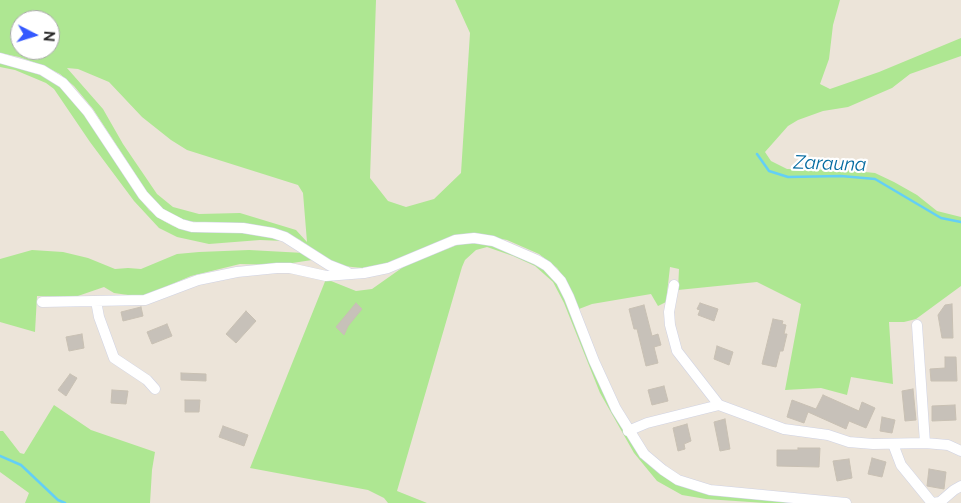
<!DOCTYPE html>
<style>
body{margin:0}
#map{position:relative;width:961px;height:503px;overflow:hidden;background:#ece4d9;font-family:Raleway,sans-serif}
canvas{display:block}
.north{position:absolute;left:10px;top:10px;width:50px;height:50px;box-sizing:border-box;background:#fff;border:1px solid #a9a9a9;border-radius:50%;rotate:95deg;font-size:14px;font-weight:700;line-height:20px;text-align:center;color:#292929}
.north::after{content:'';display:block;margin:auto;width:18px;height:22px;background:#3459ff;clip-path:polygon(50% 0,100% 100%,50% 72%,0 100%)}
</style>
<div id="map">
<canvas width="961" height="503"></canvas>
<div class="north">N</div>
</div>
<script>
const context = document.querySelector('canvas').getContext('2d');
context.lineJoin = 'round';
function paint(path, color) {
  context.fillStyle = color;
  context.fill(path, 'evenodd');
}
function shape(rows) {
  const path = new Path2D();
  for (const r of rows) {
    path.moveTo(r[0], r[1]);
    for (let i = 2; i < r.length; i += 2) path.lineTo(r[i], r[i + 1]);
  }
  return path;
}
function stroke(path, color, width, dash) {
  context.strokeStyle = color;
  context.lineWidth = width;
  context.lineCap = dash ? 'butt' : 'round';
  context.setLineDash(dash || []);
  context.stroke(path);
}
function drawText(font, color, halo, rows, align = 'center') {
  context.font = font + ' Raleway,sans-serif';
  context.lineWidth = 4.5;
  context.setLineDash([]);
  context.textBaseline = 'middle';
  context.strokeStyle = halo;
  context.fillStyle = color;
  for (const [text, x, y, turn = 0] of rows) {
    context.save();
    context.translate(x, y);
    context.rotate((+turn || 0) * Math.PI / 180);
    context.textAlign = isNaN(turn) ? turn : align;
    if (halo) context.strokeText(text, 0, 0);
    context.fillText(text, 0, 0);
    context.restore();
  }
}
paint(shape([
 [0,0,376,0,370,178,388,201,406,207,434,199,461,173,470,33,455,0,840,0,833,25,829,59,820,84,830,89,879,72,961,38,961,56,910,74,892,88,848,107,823,111,798,120,788,126,765,152,771,161,787,169,845,170,875,173,894,182,917,195,937,211,961,217,961,286,916,319,904,322,889,322,893,384,851,377,847,395,821,388,785,390,801,304,757,282,678,290,679,269,670,267,666,302,658,306,651,294,592,304,579,309,568,284,557,268,539,254,507,240,475,234,462,234,386,264,362,268,343,266,327,259,300,240,279,230,186,221,165,211,153,201,93,109,74,86,60,74,44,66,19,57,0,53],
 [20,20,50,20,50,50,20,50],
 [67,68,78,69,109,82,142,117,171,140,187,150,298,185,303,193,307,242,296,230,240,213,199,214,173,207,157,194,123,144,103,109],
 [0,62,50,78,69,91,135,192,149,210,164,221,173,226,191,231,258,233,284,241,260,240,209,244,177,237,159,228,134,201,90,142,54,89,46,83,15,70,0,67],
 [477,241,502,247,538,264,554,279,565,295,603,392,668,479,822,503,765,503,706,499,682,495,657,481,634,453,600,393,564,303,553,282,535,266,513,256,487,247,476,250,465,260,462,267,397,491,427,503,388,503,384,498,368,490,250,468,326,279,356,291,372,289,406,265,462,243],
 [32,250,63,252,88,258,115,269,128,268,141,269,177,254,199,252,249,250,304,253,312,260,279,265,240,264,191,276,142,297,114,293,104,287,75,297,37,296,35,332,0,322,0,259],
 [54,405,91,430,155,452,152,470,150,503,25,503,29,493,0,472,0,431,3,431,20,453,24,454]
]), '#aee792');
stroke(shape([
 [757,154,769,171,788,177,841,176,875,179,941,218,961,222],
 [0,456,21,465,58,500,65,503]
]), '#64cff6', 2.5);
const building = shape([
 [356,303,362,309,348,326,344,335,336,327,356,303],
 [700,303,718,309,714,321,698,315,700,310,697,309,700,303],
 [952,304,953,338,942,338,938,315,945,305,952,304],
 [644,305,652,336,658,334,661,345,654,347,658,363,646,366,637,329,634,329,629,309,644,305],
 [141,307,143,316,123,321,121,312,141,307],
 [246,311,256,321,236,343,226,334,246,311],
 [773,319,783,321,782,324,786,325,784,334,787,334,783,351,780,351,776,367,762,364,773,319],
 [167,324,172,336,152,344,147,332,167,324],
 [82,334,84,348,69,351,66,337,82,334],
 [717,346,733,352,729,365,714,359,717,346],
 [945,357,956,357,957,381,931,381,930,369,945,368,945,357],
 [181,373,206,374,206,381,181,380,181,373],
 [70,374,77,378,66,396,58,390,70,374],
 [664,386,668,401,652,405,648,390,664,386],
 [913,389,916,420,905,421,902,391,913,389],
 [112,390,128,391,126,404,111,403,112,390],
 [823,395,859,411,862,402,875,408,866,428,849,421,846,429,808,412,804,423,787,417,792,400,816,409,823,395],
 [185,400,200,400,199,412,185,412,185,400],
 [955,405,956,420,932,421,932,406,955,405],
 [882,417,895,420,892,433,880,431,882,417],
 [725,419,730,449,720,451,714,422,725,419],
 [687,424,691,441,684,444,685,449,678,451,673,428,687,424],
 [223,426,248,435,244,446,219,437,223,426],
 [798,448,820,448,819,467,777,466,777,450,798,450,798,448],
 [872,458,886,462,882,477,868,474,872,458],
 [849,459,852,478,837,481,833,461,849,459],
 [929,469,946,472,944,489,927,486,929,469]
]);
paint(building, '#c7c1b9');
stroke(building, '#c8c0b3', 1);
const minor = shape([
 [0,58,42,70,63,83,88,112,143,195,160,213,181,224,192,227,243,228,273,233,285,237,329,265,347,272],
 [674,285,669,312,670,325,677,351,719,405],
 [96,301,99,317,114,358,147,380,155,389],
 [42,302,145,300,198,280,237,272,277,268,290,268,326,276,364,273,388,268,455,240,474,238,493,241,537,260,547,266,561,281,569,297,594,361,616,409,644,454,663,470,678,480,710,490,846,503],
 [917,325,925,443],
 [628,431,647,423,719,405,784,429,828,435,849,442,873,444,925,443,948,445,961,451],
 [893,444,901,465,932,503],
 [932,503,940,502,954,490,961,486]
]);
stroke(minor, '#cfd2e3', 11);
stroke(minor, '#fff', 10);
drawText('italic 19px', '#046ba1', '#fff', [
 ["Zarauna",830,164,2]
]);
</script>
